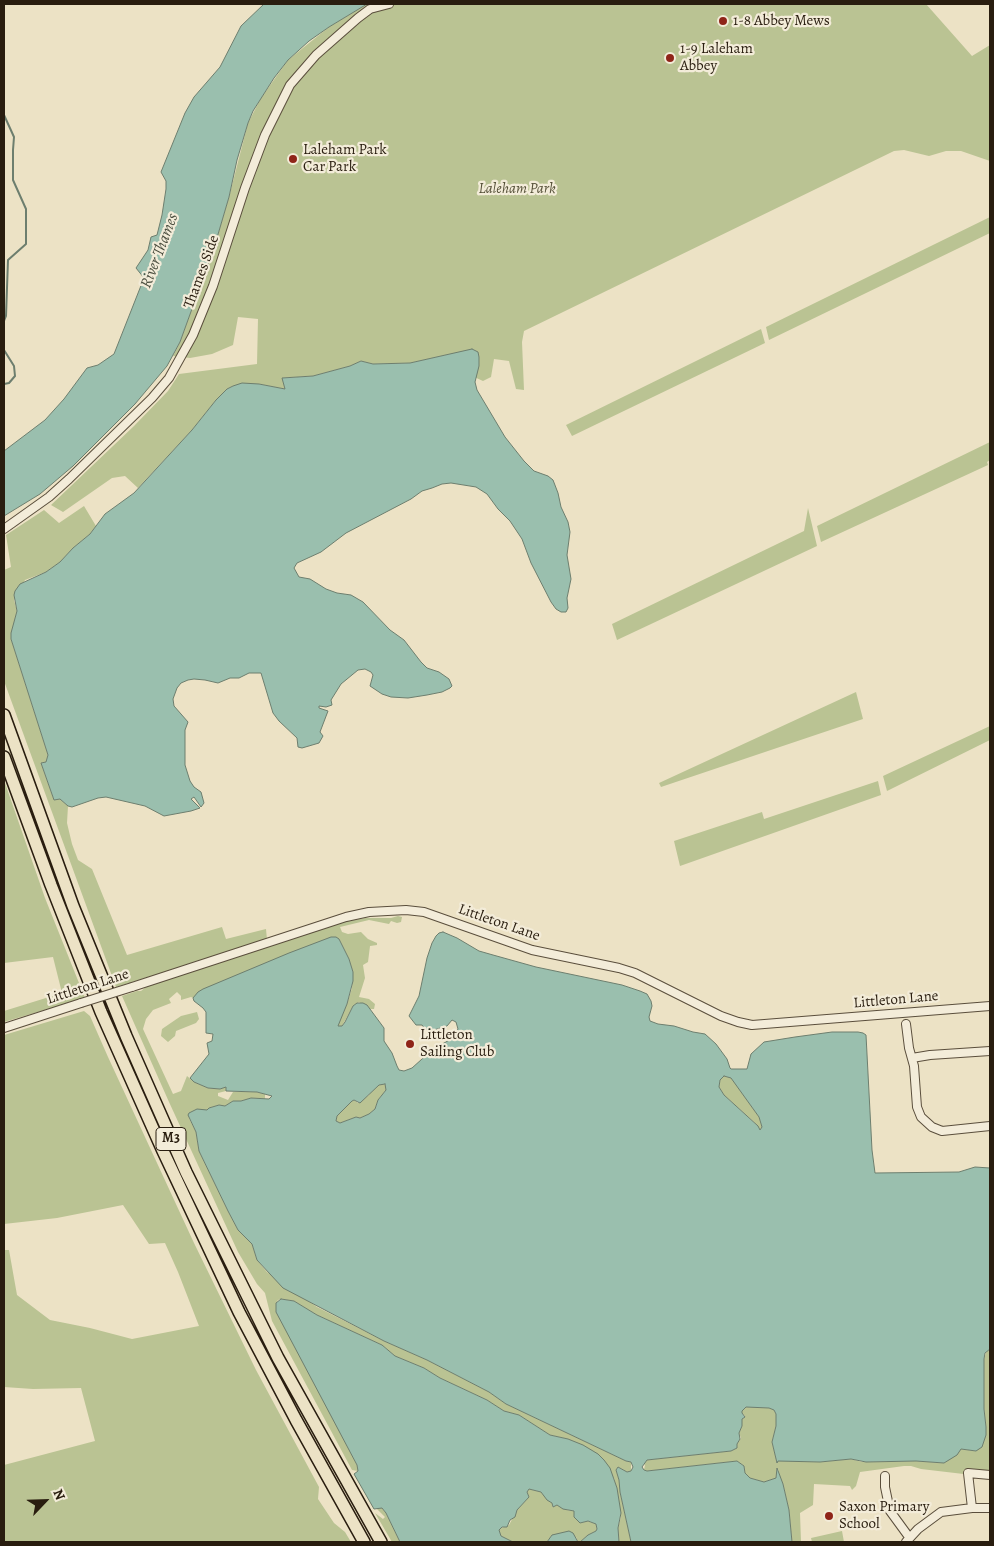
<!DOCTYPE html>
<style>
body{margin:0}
#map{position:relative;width:994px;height:1546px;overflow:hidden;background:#ece2c5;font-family:Alegreya,serif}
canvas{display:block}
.frame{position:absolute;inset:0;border:5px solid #291d0f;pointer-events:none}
.north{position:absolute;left:20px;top:1476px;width:50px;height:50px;-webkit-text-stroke:4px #f3ecd9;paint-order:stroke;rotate:66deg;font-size:14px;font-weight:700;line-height:20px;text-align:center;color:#291d0f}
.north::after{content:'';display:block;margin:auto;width:18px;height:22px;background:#291d0f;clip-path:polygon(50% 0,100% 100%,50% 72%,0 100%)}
</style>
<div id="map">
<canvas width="994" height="1546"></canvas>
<div class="frame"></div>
<div class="north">N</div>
</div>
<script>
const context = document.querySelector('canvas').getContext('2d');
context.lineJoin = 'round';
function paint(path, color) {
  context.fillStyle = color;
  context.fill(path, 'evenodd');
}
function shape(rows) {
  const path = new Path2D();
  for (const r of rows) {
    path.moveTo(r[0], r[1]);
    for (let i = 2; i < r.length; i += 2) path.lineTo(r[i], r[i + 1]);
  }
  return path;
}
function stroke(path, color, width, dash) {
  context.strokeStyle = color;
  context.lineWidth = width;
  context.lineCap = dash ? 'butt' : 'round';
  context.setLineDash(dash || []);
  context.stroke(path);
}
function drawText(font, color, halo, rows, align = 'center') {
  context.font = font + ' Alegreya,serif';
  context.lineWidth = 4.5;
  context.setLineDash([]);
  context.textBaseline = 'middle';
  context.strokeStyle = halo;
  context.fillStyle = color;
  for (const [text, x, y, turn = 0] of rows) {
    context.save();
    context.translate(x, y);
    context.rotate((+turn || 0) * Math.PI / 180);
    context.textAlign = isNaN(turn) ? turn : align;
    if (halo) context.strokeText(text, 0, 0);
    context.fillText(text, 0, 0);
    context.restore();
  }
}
paint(shape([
 [367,4,926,4,972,56,990,45,990,161,961,151,946,151,929,156,904,150,894,151,524,331,522,342,524,390,516,389,509,361,494,359,491,377,483,381,472,376,451,354,410,363,373,364,361,361,350,366,313,376,283,378,285,389,259,384,233,386,227,389,216,400,192,430,138,488,125,476,112,478,63,512,51,505,134,426,168,391,179,374,257,364,258,319,238,317,233,345,212,354,190,358,173,356,180,342,214,248,229,197,248,123,261,98,288,60,329,27],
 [990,217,990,233,769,340,766,327],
 [761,329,765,343,572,436,566,425],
 [990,442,990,460,987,462,988,465,821,542,817,526],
 [84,506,96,526,90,534,73,548,60,562,46,572,25,580,14,600,17,611,11,639,48,755,46,762,41,763,54,800,60,799,68,806,67,823,72,844,78,860,92,869,127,955,222,927,226,939,266,929,267,940,116,987,4,681,4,570,11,567,6,535,44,510,59,523],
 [808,508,817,546,617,640,612,624,804,531],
 [856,692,863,719,661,787,659,783],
 [990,726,990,740,887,791,883,776],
 [4,780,45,898,85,998,4,1022,4,1011,62,993,53,957,4,963],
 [878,781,881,795,680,866,674,841,762,812,764,819],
 [398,916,402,917,401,922,397,923,391,921,389,924,369,920,340,927,342,932,348,934,361,932,368,939,377,943,377,945,370,946,368,962,363,965,365,978,359,997,369,999,375,1004,374,1009,368,1009,359,1002,353,1006,342,1026,339,1027,337,1024,347,1004,352,988,353,972,349,959,339,939,195,996,193,998,191,997,181,1000,181,996,177,992,169,999,171,1003,153,1010,146,1019,143,1029,173,1094,181,1091,187,1076,194,1082,208,1088,220,1089,226,1087,226,1091,218,1093,218,1096,228,1100,233,1092,257,1092,265,1094,265,1099,251,1098,241,1101,233,1101,225,1106,219,1105,209,1108,207,1110,189,1118,196,1132,199,1151,228,1211,238,1230,252,1244,257,1260,267,1272,317,1307,384,1341,427,1360,489,1392,506,1404,626,1461,631,1462,631,1471,627,1472,618,1467,616,1470,619,1480,620,1492,631,1542,619,1542,618,1528,621,1517,614,1478,568,1439,550,1435,519,1415,504,1411,487,1400,440,1378,424,1368,395,1356,382,1345,317,1315,294,1301,281,1299,278,1300,276,1303,357,1465,358,1471,352,1470,272,1321,265,1293,257,1284,238,1252,169,1102,122,996,137,991,141,991,146,987,343,922,365,918,391,918],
 [84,1011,90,1016,108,1057,194,1243,256,1370,319,1487,318,1499,334,1523,345,1532,351,1542,4,1542,4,1465,95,1441,81,1388,33,1389,4,1387,4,1250,9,1250,17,1295,50,1320,90,1328,132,1339,199,1326,178,1272,165,1243,149,1244,123,1205,57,1218,4,1224,4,1035],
 [197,1012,199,1019,196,1023,176,1031,175,1036,168,1042,161,1036,162,1029,181,1016],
 [724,1076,731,1077,759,1117,762,1127,760,1130,754,1122,724,1095,719,1087,720,1080],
 [383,1084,386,1085,386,1090,378,1100,375,1109,369,1114,360,1118,356,1117,340,1123,336,1121,337,1116,352,1101,354,1100,358,1103,369,1095,370,1093,379,1085],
 [987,1350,989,1351,990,1375,989,1477,921,1469,911,1466,904,1466,860,1472,856,1486,852,1490,850,1486,814,1484,813,1505,800,1513,801,1542,792,1542,789,1510,783,1484,780,1478,778,1469,777,1468,776,1478,764,1482,750,1478,745,1473,744,1466,737,1461,647,1471,644,1470,645,1465,643,1463,647,1460,731,1451,737,1448,737,1444,741,1438,739,1433,742,1426,742,1419,745,1416,742,1413,742,1411,746,1407,750,1406,769,1408,774,1410,776,1414,776,1426,772,1442,777,1462,778,1460,820,1462,851,1459,862,1462,916,1461,944,1463,961,1449,976,1451,986,1427,984,1409,984,1372,983,1365,984,1359],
 [529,1489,541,1492,552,1503,552,1507,557,1505,567,1510,574,1511,574,1516,581,1523,587,1521,596,1524,597,1529,596,1531,588,1535,580,1542,578,1542,576,1537,552,1535,547,1542,513,1542,501,1536,499,1533,499,1529,509,1525,517,1510,529,1497,527,1492],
 [376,1508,382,1508,386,1513,400,1542,392,1542,375,1513,383,1519,385,1517],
 [842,1531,844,1542,812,1542,811,1538]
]), '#bac393');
const water = shape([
 [264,4,367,4,329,27,309,41,288,60,274,78,253,111,248,123,237,160,229,197,214,248,180,342,167,366,135,404,73,466,40,494,4,516,4,451,45,420,64,399,87,368,98,365,114,354,144,278,136,268,148,250,151,237,157,235,162,215,166,189,166,181,161,172,185,113,194,97,220,67,241,26,264,4],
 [472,349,478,352,479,357,479,366,475,382,477,390,505,437,524,461,534,471,548,476,553,480,558,493,561,507,568,522,570,532,567,555,571,579,567,598,568,608,566,612,561,612,556,609,551,602,531,563,522,539,510,521,498,509,487,494,476,487,451,483,442,484,432,488,422,491,411,499,346,533,321,552,297,563,294,568,299,577,310,579,326,589,337,593,351,595,363,602,390,630,404,640,421,662,427,668,439,672,449,679,452,686,450,688,442,692,427,695,408,698,391,697,382,694,370,686,373,675,371,672,365,669,358,670,341,684,331,700,332,705,326,707,319,706,319,708,328,711,320,732,323,736,319,743,302,748,298,747,297,738,279,721,273,713,261,673,249,673,239,678,230,678,218,683,205,680,194,679,188,680,181,683,177,688,173,699,174,706,188,722,185,730,185,765,190,781,194,787,201,792,204,803,201,807,194,797,191,799,200,808,191,811,164,816,145,806,106,797,98,798,72,807,68,806,60,799,54,800,41,763,46,762,48,755,11,639,11,633,17,611,14,595,15,591,20,584,46,572,60,562,73,548,90,534,105,514,134,493,192,430,216,400,227,389,233,386,242,383,259,384,285,389,282,378,313,376,350,366,361,361,373,364,410,363,472,349],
 [443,932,457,938,479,951,493,955,536,967,622,985,640,991,647,994,651,1001,652,1006,649,1017,650,1021,658,1024,674,1026,693,1032,705,1034,716,1044,727,1059,730,1068,731,1069,747,1069,751,1054,764,1042,795,1037,832,1032,858,1032,863,1033,866,1035,872,1150,875,1173,959,1172,975,1167,990,1168,990,1349,985,1353,984,1359,984,1409,986,1427,986,1435,982,1447,976,1451,961,1449,957,1455,944,1463,916,1461,866,1462,851,1459,820,1462,778,1461,777,1463,772,1442,776,1426,776,1414,774,1410,769,1408,746,1407,742,1411,742,1413,745,1417,742,1419,742,1426,739,1433,740,1439,737,1444,737,1448,731,1451,647,1460,642,1467,644,1470,647,1471,737,1461,744,1466,745,1473,750,1478,764,1482,776,1478,777,1468,783,1484,789,1510,792,1542,631,1542,620,1492,619,1480,616,1470,618,1467,627,1472,631,1471,633,1467,631,1462,626,1461,506,1404,489,1392,427,1360,384,1341,283,1288,257,1260,252,1244,238,1230,228,1211,199,1151,196,1132,188,1115,189,1113,197,1109,207,1110,209,1108,219,1105,225,1106,233,1101,241,1101,251,1098,269,1099,272,1096,257,1092,226,1091,226,1087,220,1089,208,1088,194,1082,190,1078,209,1054,207,1043,212,1041,213,1034,206,1033,206,1012,203,1008,194,1001,193,998,198,992,203,989,289,953,331,937,336,937,339,939,349,959,353,972,353,981,347,1004,338,1026,342,1026,345,1022,353,1006,357,1003,363,1003,367,1005,384,1028,384,1041,392,1053,397,1066,399,1070,404,1071,412,1068,432,1050,451,1039,458,1029,456,1022,452,1020,447,1026,434,1030,425,1029,422,1025,416,1025,409,1016,419,996,427,958,432,943,436,936,439,933,443,932],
 [724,1076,731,1078,759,1117,762,1127,760,1130,758,1126,724,1095,719,1087,720,1080,724,1076],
 [385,1084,386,1090,378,1100,375,1109,369,1114,360,1118,356,1117,340,1123,336,1121,337,1116,352,1101,354,1100,360,1103,379,1085,385,1084],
 [281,1299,294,1301,317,1315,382,1345,395,1356,424,1368,440,1378,487,1400,504,1411,519,1415,550,1435,568,1439,583,1445,598,1454,604,1460,610,1468,617,1488,621,1513,618,1528,619,1542,547,1542,552,1535,569,1531,573,1533,578,1542,580,1542,588,1535,596,1531,597,1529,596,1524,588,1521,580,1523,574,1517,574,1511,563,1509,557,1505,553,1507,552,1503,547,1500,541,1492,529,1489,527,1492,529,1497,517,1510,515,1517,510,1520,507,1527,502,1527,499,1530,501,1536,513,1542,400,1542,386,1513,382,1508,374,1509,354,1474,358,1471,357,1465,276,1312,276,1303,281,1299]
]);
paint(water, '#9abfae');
stroke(water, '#6d7e6e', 1);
stroke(shape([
 [4,115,14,137,13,150,13,180,26,209,26,244,8,260,6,316,4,321],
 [4,350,14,366,15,376,9,383,4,384]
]), '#6d7e6e', 2);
const minor = shape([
 [4,529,49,497,69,479,152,398,169,378,193,335,213,286,245,188,265,135,290,85,316,55,358,18,370,9,389,4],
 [132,987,346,917,369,912,406,910,424,912,532,950,619,968,635,973,721,1016,738,1022,752,1025,990,1006],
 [906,1024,909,1048,914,1066,917,1107,921,1117,932,1127,942,1131,990,1126],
 [4,1028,81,1003],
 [912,1058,930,1055,990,1051],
 [885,1476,885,1487,890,1511,909,1537],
 [972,1508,968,1473,990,1475],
 [906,1542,918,1529,941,1512,972,1508,990,1508]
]);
const highway = shape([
 [4,715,73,906,126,1036,186,1172,278,1358,381,1542],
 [4,757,51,885,101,1012,163,1151,239,1312,296,1420,364,1542]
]);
stroke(minor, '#5a4e3c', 10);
stroke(highway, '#291d0f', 14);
stroke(minor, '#f3ecd9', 8);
stroke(highway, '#ece2c5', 11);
const minorBridge = shape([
 [81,1003,132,987]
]);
stroke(minorBridge, '#5a4e3c', 10, []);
stroke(minorBridge, '#f3ecd9', 8);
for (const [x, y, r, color] of [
 [723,21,5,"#8f2418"],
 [670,58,5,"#8f2418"],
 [293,159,5,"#8f2418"],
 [410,1044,5,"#8f2418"],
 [829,1516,5,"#8f2418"]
]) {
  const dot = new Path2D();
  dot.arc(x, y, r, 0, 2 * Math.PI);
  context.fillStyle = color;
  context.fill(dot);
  stroke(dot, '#f3ecd9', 2);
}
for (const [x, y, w] of [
 [171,1139,30]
]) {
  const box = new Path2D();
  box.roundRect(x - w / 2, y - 11.5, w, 23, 4);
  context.fillStyle = '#f3ecd9';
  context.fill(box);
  stroke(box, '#291d0f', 1);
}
drawText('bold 14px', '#291d0f', null, [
 ["M3",171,1139]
]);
drawText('15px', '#291d0f', '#f3ecd9', [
 ["1-8 Abbey Mews",733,21],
 ["1-9 Laleham",680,49],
 ["Abbey",680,66],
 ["Laleham Park",303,150],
 ["Car Park",303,167],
 ["Littleton",420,1035],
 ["Sailing Club",420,1052],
 ["Saxon Primary",839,1507],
 ["School",839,1524]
], 'left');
drawText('italic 15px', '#544f37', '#f3ecd9', [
 ["Laleham Park",517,189]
]);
drawText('15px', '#291d0f', '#f3ecd9', [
 ["Thames Side",202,272,-70],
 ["Littleton Lane",499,923,19],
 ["Littleton Lane",88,987,-18],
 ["Littleton Lane",896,1000,-5]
]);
drawText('italic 16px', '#4b4e3f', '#f3ecd9', [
 ["River Thames",160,251,-69]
]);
</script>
